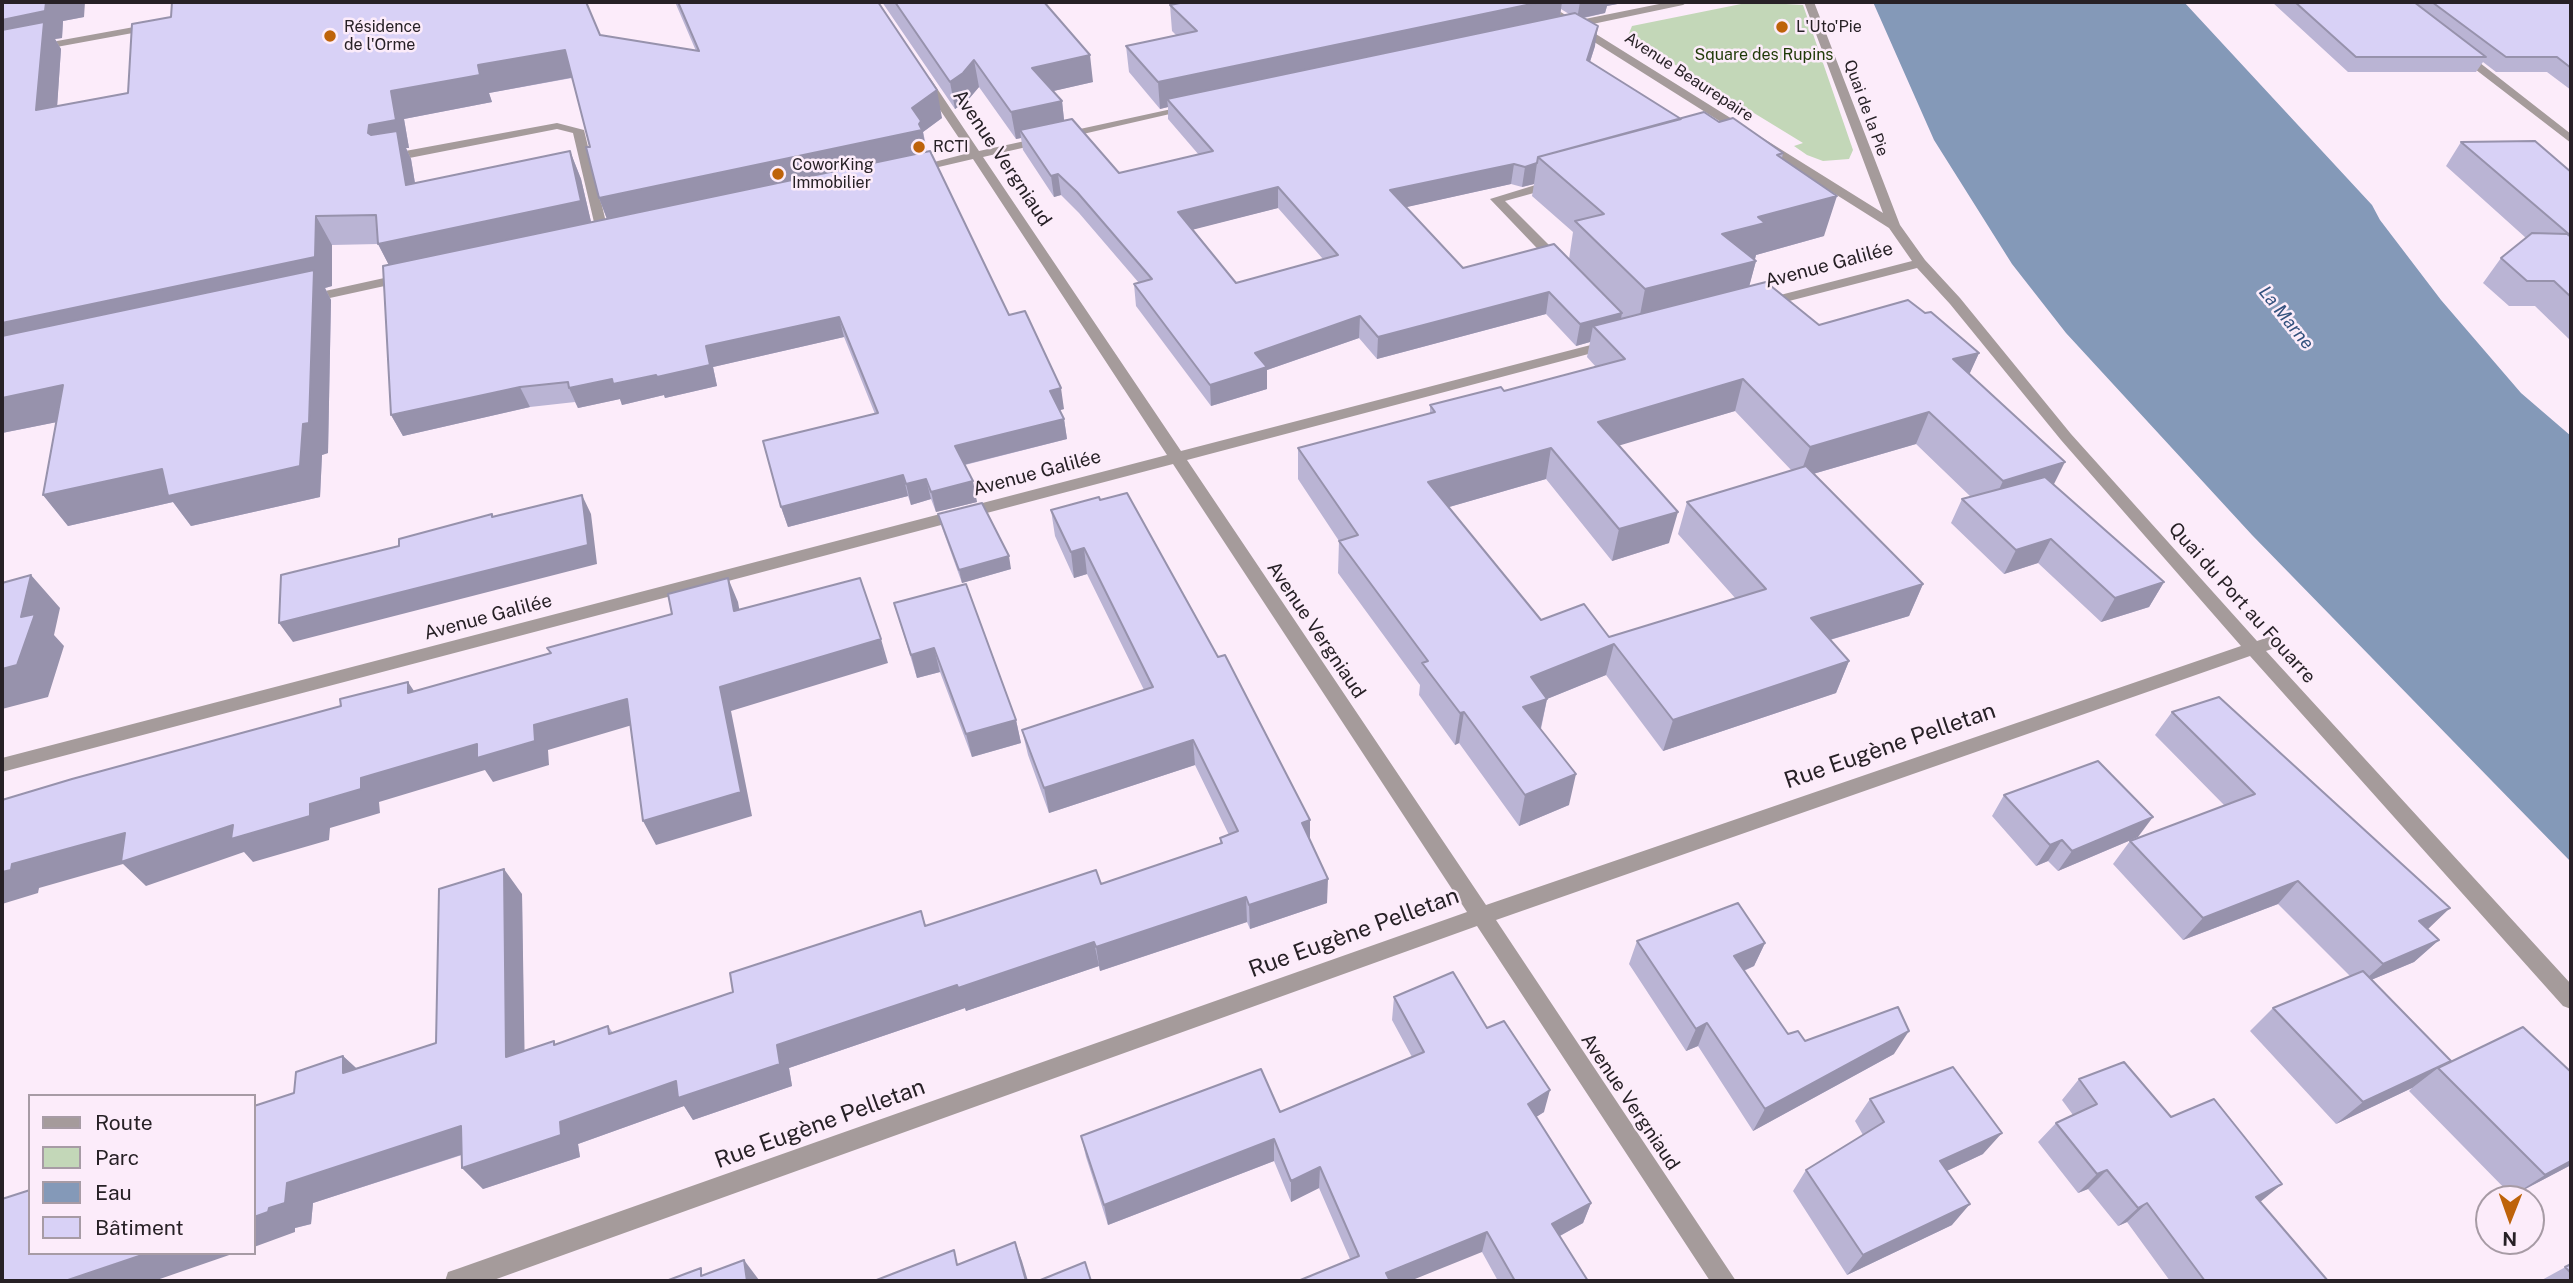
<!DOCTYPE html>
<meta charset="utf-8">
<style>
body{margin:0}
#map{position:relative;width:2573px;height:1283px;overflow:hidden;background:#fcecfa;font-family:"Public Sans",sans-serif}
canvas{display:block}
.frame{position:absolute;inset:0;border:4px solid #272126;pointer-events:none}
.legend{position:absolute;left:28px;top:1094px;width:228px;height:161px;box-sizing:border-box;background:#fcecfa;border:2px solid #a79ba5;margin:0;padding:9px 12px;list-style:none;font-size:21px;color:#272126}
.legend li{display:flex;align-items:center;gap:14px;height:35px}
.legend b{width:35px;border:2px solid #a79ba5}
.north{position:absolute;left:2475px;top:1185px;width:70px;height:70px;box-sizing:border-box;background:#fcecfa;border:2px solid #a79ba5;border-radius:50%;rotate:181deg;font-size:19px;font-weight:700;line-height:28px;text-align:center;color:#272126}
.north::after{content:'';display:block;margin:auto;width:24px;height:32px;background:#be630a;clip-path:polygon(50% 0,100% 100%,50% 72%,0 100%)}
</style>
<div id="map">
<canvas width="2573" height="1283"></canvas>
<div class="frame"></div>
<ul class="legend">
<li><b style="height:9px;background:#a59b9b"></b>Route</li>
<li><b style="height:19px;background:#c3d7b8"></b>Parc</li>
<li><b style="height:19px;background:#8499b8"></b>Eau</li>
<li><b style="height:19px;background:#d8d1f6"></b>Bâtiment</li>
</ul>
<div class="north">N</div>
</div>
<script>
const context = document.querySelector('canvas').getContext('2d');
context.lineJoin = 'round';
function paint(path, color) {
  context.fillStyle = color;
  context.fill(path, 'evenodd');
}
function shape(rows) {
  const path = new Path2D();
  for (const r of rows) {
    path.moveTo(r[0], r[1]);
    for (let i = 2; i < r.length; i += 2) path.lineTo(r[i], r[i + 1]);
  }
  return path;
}
function stroke(path, color, width, dash) {
  context.strokeStyle = color;
  context.lineWidth = width;
  context.lineCap = dash ? 'butt' : 'round';
  context.setLineDash(dash || []);
  context.stroke(path);
}
function drawText(font, color, halo, rows, align = 'center') {
  context.font = font + ' "Public Sans",sans-serif';
  context.lineWidth = 5;
  context.setLineDash([]);
  context.textBaseline = 'middle';
  context.strokeStyle = halo;
  context.fillStyle = color;
  for (const [text, x, y, turn = 0] of rows) {
    context.save();
    context.translate(x, y);
    context.rotate((+turn || 0) * Math.PI / 180);
    context.textAlign = isNaN(turn) ? turn : align;
    if (halo) context.strokeText(text, 0, 0);
    context.fillText(text, 0, 0);
    context.restore();
  }
}
paint(shape([
 [1751,2,1803,5,1853,150,1849,159,1823,161,1807,155,1794,146,1803,143,1628,36,1632,26]
]), '#c3d7b8');
paint(shape([
 [1873,2,2184,2,2372,205,2380,220,2441,300,2521,393,2571,436,2571,862,2252,535,2066,333,2012,264,1934,140]
]), '#8499b8');
paint(shape([
 [1533,2,1545,2,1575,21,1669,2,1688,2,1683,5,1583,26,1883,213,1804,2,1814,2,1900,225,1925,260,1960,298,2071,434,2257,641,2272,636,2278,637,2281,642,2278,647,2266,651,2571,984,2571,1009,2563,1006,2250,656,1496,920,1736,1281,1710,1281,1477,926,491,1281,445,1281,448,1272,457,1269,1467,912,1173,464,2,772,2,758,1167,455,973,159,913,173,907,169,969,153,920,80,926,77,930,78,979,151,1190,105,1196,108,983,157,1181,451,1610,340,1617,344,1615,347,1187,460,1486,905,2241,646,2061,440,1950,304,1917,268,1762,308,1757,307,1757,301,1912,261,1889,228,1572,28,1562,28,1561,26,1565,23,1533,2],
 [156,23,161,26,160,28,2,57,2,51,156,23],
 [2458,52,2466,52,2571,134,2571,143,2458,56,2458,52],
 [557,123,584,130,609,235,608,238,598,238,597,235,573,133,557,129,389,162,383,158,389,154,557,123],
 [1555,179,1559,180,1559,186,1505,201,1564,260,1564,266,1559,267,1554,266,1490,199,1555,179],
 [407,273,412,274,412,280,307,303,300,299,307,295,407,273]
]), '#a59b9b');
paint(shape([
 [2,2,84,17,63,21,62,38,55,39,61,49,57,106,600,35,696,51,675,2,878,2,942,118,923,132,927,149,926,151,1009,315,1064,409,1060,410,1064,419,1067,439,965,465,977,502,936,512,931,499,911,505,908,496,788,527,781,507,875,414,844,337,713,367,717,386,665,398,664,395,622,405,620,399,578,408,575,402,530,407,403,436,391,415,389,265,378,244,332,245,332,286,325,288,331,300,328,453,322,455,320,497,191,526,173,502,68,526,43,495,57,422,2,433],
 [572,78,590,147,599,198,607,219,591,222,581,179,570,151,415,183,411,159,406,148,409,148,404,119,492,102,489,93],
 [882,2,1054,2,1046,4,1093,82,1053,91,1062,101,1064,120,1119,173,1199,155,1168,119,1168,107,1160,109,1129,72,1126,46,1176,35,1172,31,1170,5,1185,2,1628,2,1607,6,1605,13,1584,18,1595,46,1590,62,1681,119,1719,122,1783,153,1782,158,1824,236,1756,255,1755,260,1756,261,1749,286,1819,325,1979,353,1969,374,2054,485,2164,582,2149,607,2101,622,2038,563,2004,574,1951,523,1962,499,1971,497,1916,444,1813,474,1923,584,1909,616,1830,640,1849,661,1836,693,1663,751,1606,675,1547,699,1541,729,1569,805,1519,826,1459,743,1455,745,1419,695,1420,685,1338,573,1339,541,1298,479,1298,448,1430,413,1430,405,1504,391,1596,367,1587,357,1590,342,1576,346,1546,314,1377,359,1359,338,1267,370,1267,389,1211,406,1136,306,1134,284,1139,283,1079,213,1061,195,1054,197,1023,150,1021,138,1016,139,979,87,968,100,955,109],
 [1561,9,1569,14,1560,16],
 [1511,184,1522,187,1534,184,1532,196,1573,232,1569,259,1463,268,1406,207],
 [1278,208,1323,259,1236,283,1193,229],
 [1735,411,1792,471,1687,502,1678,534,1736,599,1609,637,1541,620,1449,507,1546,479,1612,561,1669,543,1618,445],
 [2272,2,2571,2,2571,90,2547,72,2496,72,2483,62,2476,72,2348,72],
 [2461,142,2571,172,2571,341,2535,306,2509,306,2483,283,2501,258,2526,238,2446,166],
 [1099,497,1310,840,1327,903,1250,929,1247,922,1100,971,1099,966,966,1011,965,1008,789,1068,792,1086,693,1120,684,1106,578,1144,580,1157,483,1189,462,1168,462,1155,313,1203,311,1224,295,1228,295,1232,294,1093,343,1056,356,1068,436,1043,522,894,524,1051,556,1044,608,1026,613,1033,733,992,921,911,926,926,1101,884,1220,844,1220,838,1229,835,1195,765,1049,813,1028,755,1022,730,1144,690,1087,574,1074,578,1055,536,1051,510],
 [938,514,1011,569,962,583,942,528],
 [894,603,1016,720,1021,743,972,757,940,672,917,678],
 [2172,712,2428,929,2439,940,2414,962,2371,980,2451,1061,2571,1072,2571,1165,2512,1196,2409,1091,2412,1088,2336,1124,2250,1031,2273,1008,2350,976,2278,904,2183,940,2113,864,2130,841,2225,806,2155,735],
 [2004,795,2138,837,2058,871,2048,861,2036,866,1992,816],
 [1637,941,1765,943,1754,966,1744,971,1788,1034,1805,1041,1894,1054,1753,1131,1698,1046,1686,1051,1629,964],
 [1394,997,1487,1028,1544,1112,1536,1117,1591,1203,1583,1223,1560,1236,1588,1281,1498,1281,1482,1252,1350,1259,1319,1188,1291,1202,1274,1161,1108,1225,1086,1157,1081,1136,1280,1112,1412,1057,1392,1020],
 [2079,1079,2171,1117,2260,1202,2328,1281,2170,1281,2127,1222,2118,1226,2088,1189,2078,1193,2038,1142,2056,1123,2073,1115,2062,1100],
 [1870,1099,1983,1154,1947,1171,1952,1225,1847,1275,1793,1191,1806,1170,1863,1135,1855,1121],
 [2571,1264,2571,1281,2540,1281]
]), '#bab4d4');
paint(shape([
 [46,2,85,2,84,17,63,21,62,38,55,39,61,49,55,138,36,110,2,50,2,20],
 [1541,2,1562,2,1559,23,1167,99,1168,107,1160,109,1158,82],
 [1580,2,1628,2,1607,6,1605,13,1577,19],
 [1598,26,1595,46,1584,80,1587,60],
 [565,50,575,77,489,93,492,102,404,119,409,148,406,148,411,159,420,214,383,153,368,133,369,125,391,91,478,65],
 [1090,55,1093,82,1036,95,1032,68],
 [974,60,979,87,968,100,955,109,950,82],
 [937,90,942,118,923,132,927,158,610,227,599,198,912,108],
 [1062,101,1065,129,1020,130,1021,138,1016,139,1011,112],
 [570,151,581,179,593,230,393,273,378,244],
 [1537,163,1534,184,1522,187,1525,167],
 [1514,164,1511,184,1389,211,1390,190],
 [1058,174,1061,195,1054,197,1051,176],
 [1278,187,1278,208,1180,233,1178,212],
 [1837,196,1824,236,1756,255,1754,262,1756,261,1745,302,1637,330,1645,289,1722,234,1758,217],
 [316,216,332,245,332,286,325,288,331,300,328,453,322,455,320,497,191,526,173,502,68,526,43,495,162,469,300,466,2,358,2,323],
 [1549,292,1546,314,1377,359,1378,337],
 [1622,313,1618,335,1593,326,1590,342,1576,346,1580,324],
 [1360,316,1359,338,1267,370,1267,389,1211,406,1210,385,1255,353],
 [839,317,844,337,713,367,717,386,665,398,664,395,622,405,620,399,578,408,569,388,612,379,706,346],
 [1979,353,1965,384,1953,359],
 [1743,379,1735,411,1591,454,1598,422],
 [63,385,87,416,2,433,2,398],
 [520,387,530,407,403,436,391,415],
 [1061,388,1064,409,1053,412,1050,391],
 [1929,412,1916,444,1799,478,1810,447],
 [1064,419,1067,439,959,466,955,446],
 [1551,448,1546,479,1425,514,1428,482],
 [2065,462,2049,494,1988,513,2003,481],
 [903,475,908,496,788,527,781,507],
 [926,479,931,499,911,505,906,484],
 [973,481,977,502,936,512,931,492],
 [582,495,591,514,597,564,293,642,279,623],
 [1678,512,1669,543,1612,561,1619,529],
 [2051,539,2038,563,2004,574,2016,550],
 [1084,548,1087,574,1074,578,1071,552],
 [1009,556,1011,569,962,583,959,570],
 [31,575,60,608,54,635,64,646,48,697,2,709,2,669,21,617],
 [728,578,738,602,744,636,734,611],
 [2164,582,2149,607,2101,622,2115,598],
 [1923,584,1909,616,1799,649,1811,618],
 [881,639,888,663,731,711,752,816,656,845,643,821,720,687],
 [1614,644,1606,675,1547,699,1540,731,1523,707,1531,677],
 [934,648,940,672,917,678,911,655],
 [1849,661,1836,693,1663,751,1673,720],
 [408,682,424,706,408,693],
 [627,699,639,723,548,750,549,765,493,782,485,770,379,802,380,813,330,828,329,840,253,862,244,852,146,886,123,864,39,888,38,893,2,904,2,872,12,864,125,833,233,825,310,804,361,778,534,725],
 [1464,712,1459,743,1455,745,1460,713],
 [1016,720,1021,743,972,757,966,734],
 [1193,740,1195,765,1049,813,1044,788],
 [1576,774,1569,805,1519,826,1525,795],
 [2153,817,2138,837,2058,871,2072,851],
 [1310,820,1310,845,1302,823],
 [2062,840,2048,861,2036,866,2050,845],
 [504,869,522,894,525,1079,506,1057],
 [1328,879,1327,903,1250,929,1249,905],
 [2298,881,2278,904,2183,940,2203,918],
 [1246,897,1247,922,1100,971,1096,947],
 [2450,908,2426,931,2419,921],
 [2439,940,2414,962,2359,985,2383,964],
 [1094,942,1099,966,966,1011,965,1008,789,1068,792,1086,693,1120,684,1106,578,1144,580,1157,483,1189,462,1168,560,1122,777,1045,957,985],
 [1765,943,1754,966,1724,979,1734,956],
 [1707,1023,1698,1046,1686,1051,1696,1029],
 [1909,1031,1894,1054,1753,1131,1765,1109],
 [343,1056,367,1078,343,1073],
 [2451,1061,2438,1068,2412,1088,2336,1124,2363,1102],
 [1550,1090,1544,1112,1522,1126,1528,1104],
 [461,1126,482,1148,313,1203,311,1224,295,1228,295,1232,254,1247,254,1217,269,1208,287,1183],
 [2002,1133,1983,1154,1923,1182,1940,1161],
 [1274,1139,1274,1161,1108,1225,1104,1205],
 [2571,1161,2571,1165,2512,1196,2545,1175],
 [1320,1167,1319,1188,1291,1202,1291,1181],
 [2107,1170,2088,1189,2078,1193,2097,1174],
 [2282,1184,2259,1203,2256,1197],
 [1591,1203,1583,1223,1545,1244,1552,1224],
 [2147,1203,2127,1222,2118,1226,2138,1208],
 [1970,1204,1952,1225,1847,1275,1863,1255],
 [1487,1232,1482,1252,1410,1281,1385,1281,1386,1273],
 [1015,1242,1022,1261,1028,1281,1026,1281],
 [148,1253,235,1253,154,1281,65,1281],
 [744,1260,759,1280,759,1281,747,1281]
]), '#9792ac');
const building = shape([
 [2,2,46,2,45,11,2,20,2,2],
 [172,2,586,2,600,35,699,51,678,2,878,2,937,90,912,108,921,121,919,124,922,130,599,198,586,147,590,147,565,50,478,65,480,75,391,91,396,120,369,125,368,133,371,135,397,131,406,185,570,151,581,201,378,244,376,215,316,216,315,257,2,323,2,30,44,22,36,110,128,93,132,24,171,17,172,2],
 [895,2,1044,2,1090,55,1032,68,1062,101,1011,112,974,60,963,73,950,82,895,2],
 [1185,2,1541,2,1158,82,1126,46,1197,31,1170,5,1185,2],
 [2295,2,2414,2,2486,57,2356,57,2295,2],
 [2432,2,2571,2,2571,68,2557,57,2506,57,2432,2],
 [1575,13,1598,26,1587,60,1681,119,1538,157,1537,163,1525,167,1514,164,1390,190,1463,268,1554,244,1622,313,1580,324,1549,292,1378,337,1360,316,1255,353,1267,367,1210,385,1134,284,1152,279,1077,192,1058,174,1051,176,1020,130,1072,119,1119,173,1213,151,1167,99,1575,13],
 [1278,187,1338,255,1236,283,1178,212,1278,187],
 [1704,112,1719,122,1733,118,1783,153,1777,155,1837,196,1758,217,1765,223,1722,234,1756,261,1645,289,1575,221,1604,214,1538,157,1704,112],
 [2535,141,2571,172,2571,236,2461,142,2535,141],
 [930,151,1009,315,1025,311,1061,388,1050,391,1064,419,955,446,973,481,931,492,926,479,906,484,903,475,781,507,763,441,878,413,839,317,706,346,710,365,657,377,656,375,613,384,612,379,569,388,568,382,520,387,391,415,383,266,930,151],
 [2532,233,2567,234,2571,237,2571,297,2554,281,2527,281,2501,258,2532,233],
 [314,270,309,423,303,424,300,466,168,496,162,469,43,495,63,385,2,398,2,336,314,270],
 [1766,282,1819,325,1908,300,1925,313,1931,312,1979,353,1953,359,2065,462,2003,481,1929,412,1810,447,1743,379,1598,422,1678,512,1619,529,1551,448,1428,482,1541,620,1584,604,1609,637,1766,589,1687,502,1806,466,1923,584,1811,618,1849,661,1673,720,1614,644,1531,677,1547,699,1523,707,1576,774,1525,795,1464,712,1460,713,1422,663,1428,661,1339,541,1358,535,1298,448,1435,412,1430,405,1501,387,1504,391,1625,359,1593,326,1766,282],
 [2045,477,2164,582,2115,598,2051,539,2016,550,1962,499,2045,477],
 [1127,493,1218,657,1225,655,1310,820,1302,823,1328,879,1249,905,1246,897,1096,947,1094,942,958,988,957,985,777,1045,780,1064,678,1098,676,1081,560,1122,561,1135,462,1168,461,1126,287,1183,285,1203,269,1208,268,1212,254,1217,254,1106,294,1093,296,1072,343,1056,343,1073,436,1043,439,889,504,869,506,1057,554,1041,554,1045,608,1026,609,1034,733,992,730,973,921,911,925,926,1096,870,1101,884,1222,843,1220,838,1238,831,1193,740,1044,788,1022,730,1153,687,1084,548,1071,552,1051,510,1099,497,1100,500,1127,493],
 [582,495,588,545,279,623,281,575,399,546,399,539,492,514,492,517,582,495],
 [982,503,1009,556,959,570,938,514,982,503],
 [31,575,21,617,35,614,17,665,2,669,2,583,31,575],
 [728,578,734,611,860,578,881,639,720,687,741,792,643,821,627,699,534,725,535,741,477,758,477,744,361,778,361,789,310,804,310,816,231,839,233,825,121,862,125,833,12,864,11,870,2,872,2,800,72,779,341,706,340,699,408,682,408,693,551,653,547,648,672,614,668,594,728,578],
 [966,584,1016,720,966,734,934,648,911,655,894,603,966,584],
 [2219,697,2450,908,2419,921,2439,940,2383,964,2298,881,2203,918,2130,841,2255,794,2172,712,2219,697],
 [2098,761,2153,817,2072,851,2062,840,2050,845,2004,795,2098,761],
 [1738,903,1765,943,1734,956,1788,1034,1798,1031,1805,1041,1898,1007,1909,1031,1765,1109,1707,1023,1696,1029,1637,941,1738,903],
 [2363,971,2451,1061,2363,1102,2273,1008,2363,971],
 [1453,972,1487,1028,1504,1021,1550,1090,1528,1104,1591,1203,1552,1224,1588,1281,1515,1281,1487,1232,1386,1273,1390,1281,1298,1281,1359,1256,1320,1167,1291,1181,1274,1139,1104,1205,1081,1136,1261,1069,1280,1112,1424,1052,1394,997,1453,972],
 [2523,1027,2571,1072,2571,1161,2545,1175,2438,1068,2523,1027],
 [2124,1062,2171,1117,2214,1099,2282,1184,2256,1197,2328,1281,2205,1281,2147,1203,2138,1208,2107,1170,2097,1174,2056,1123,2097,1104,2079,1079,2124,1062],
 [1953,1067,2002,1133,1940,1161,1970,1204,1863,1255,1806,1170,1884,1122,1870,1099,1953,1067],
 [30,1190,30,1253,148,1253,65,1281,2,1281,2,1199,30,1190],
 [1015,1242,1026,1281,874,1281,954,1250,957,1265,1015,1242],
 [744,1260,747,1281,666,1281,701,1268,701,1276,744,1260],
 [1085,1262,1091,1281,1038,1281,1085,1262],
 [2571,1264,2571,1273,2565,1267,2571,1264]
]);
paint(building, '#d8d1f6');
stroke(building, '#9792ac', 2);
for (const [x, y, r, color] of [
 [1782,27,7,"#be630a"],
 [330,36,7,"#be630a"],
 [919,147,7,"#be630a"],
 [778,174,7,"#be630a"]
]) {
  const dot = new Path2D();
  dot.arc(x, y, r, 0, 2 * Math.PI);
  context.fillStyle = color;
  context.fill(dot);
  stroke(dot, '#fcecfa', 2.5);
}
drawText('16px', '#272126', '#fcecfa', [
 ["Résidence",344,27],
 ["de l'Orme",344,45],
 ["L'Uto'Pie",1796,27],
 ["RCTI",933,147],
 ["CoworKing",792,165],
 ["Immobilier",792,183]
], 'left');
drawText('16px', '#1e3906', '#fcecfa', [
 ["Square des Rupins",1764,55]
]);
drawText('16px', '#272126', '#fcecfa', [
 ["Avenue Beaurepaire",1689,77,33],
 ["Quai de la Pie",1866,108,70]
]);
drawText('italic 18px', '#33517d', '#fcecfa', [
 ["La Marne",2286,318,51]
]);
drawText('19px', '#272126', '#fcecfa', [
 ["Avenue Vergniaud",1002,158,56],
 ["Avenue Galilée",1829,265,-15],
 ["Avenue Galilée",1037,473,-15],
 ["Quai du Port au Fouarre",2242,603,48],
 ["Avenue Galilée",488,617,-15],
 ["Avenue Vergniaud",1316,630,56],
 ["Avenue Vergniaud",1630,1102,56]
]);
drawText('23px', '#272126', '#fcecfa', [
 ["Rue Eugène Pelletan",1890,746,-19],
 ["Rue Eugène Pelletan",1354,933,-20],
 ["Rue Eugène Pelletan",820,1124,-20]
]);
</script>
